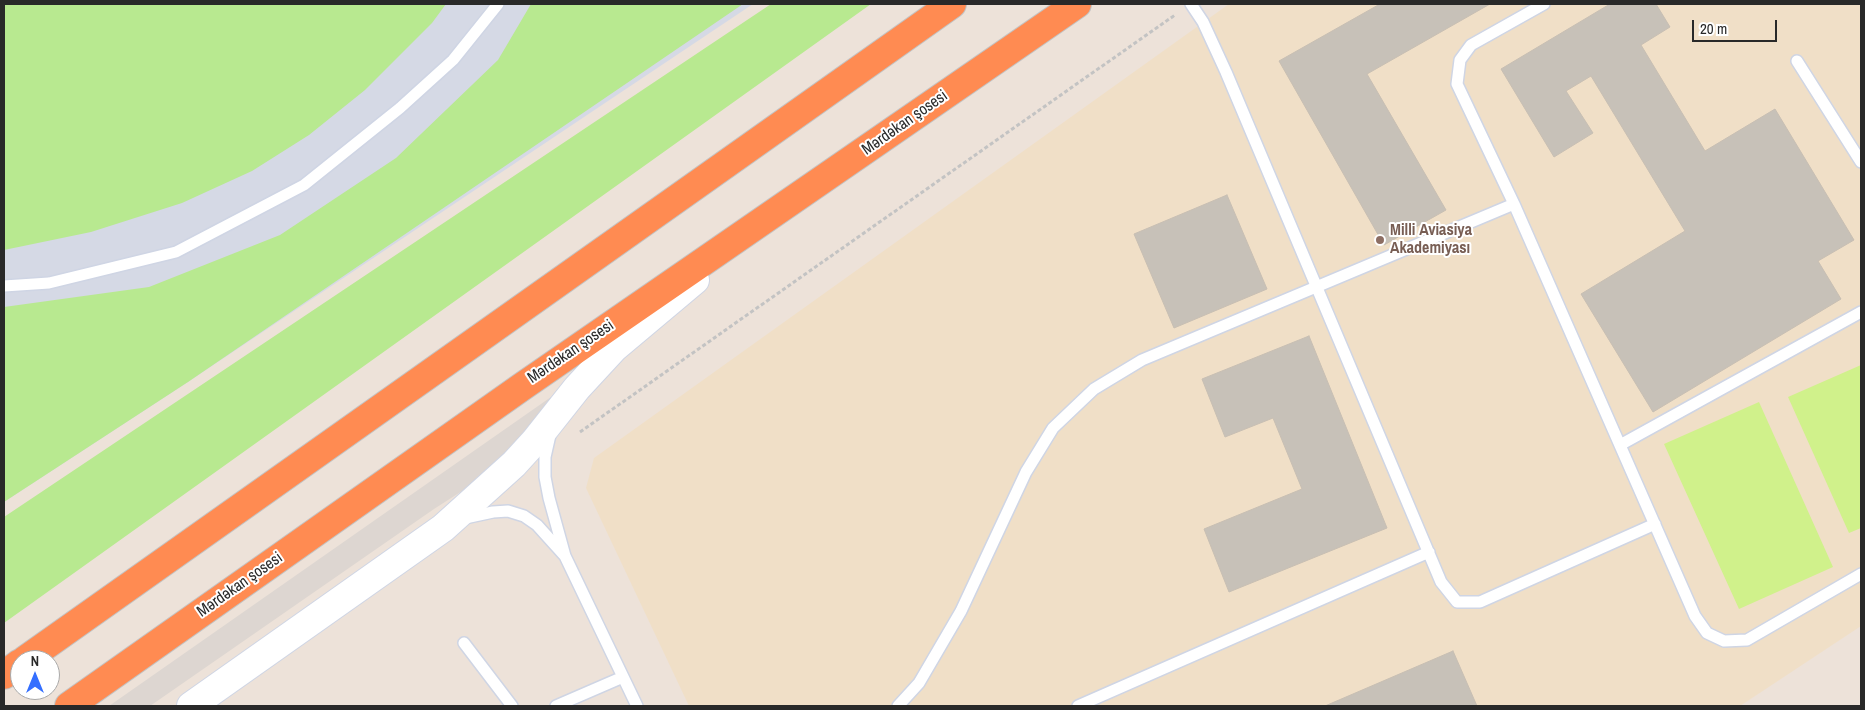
<!DOCTYPE html>
<meta charset="utf-8">
<style>
body{margin:0}
#map{position:relative;width:1865px;height:710px;overflow:hidden;background:#ede2d9;font-family:"Archivo Narrow",sans-serif}
canvas{display:block}
.frame{position:absolute;inset:0;border:5px solid #292929;pointer-events:none}
.north{position:absolute;left:10px;top:650px;width:50px;height:50px;box-sizing:border-box;background:#fff;border:1px solid #a9a9a9;border-radius:50%;rotate:0deg;font-size:14px;font-weight:700;line-height:20px;text-align:center;color:#292929}
.north::after{content:'';display:block;margin:auto;width:18px;height:22px;background:#346fff;clip-path:polygon(50% 0,100% 100%,50% 72%,0 100%)}
.scale{position:absolute;left:1692px;top:20px;width:85px;height:22px;box-sizing:border-box;border:2px solid #292929;border-top:0;padding-left:6px;font-size:15px;line-height:18px;white-space:nowrap;color:#292929;-webkit-text-stroke:4px #fff;paint-order:stroke}
</style>
<div id="map">
<canvas width="1865" height="710"></canvas>
<div class="frame"></div>
<div class="north">N</div>
<div class="scale">20 m</div>
</div>
<script>
const context = document.querySelector('canvas').getContext('2d');
context.lineJoin = 'round';
function paint(path, color) {
  context.fillStyle = color;
  context.fill(path, 'evenodd');
}
function shape(rows) {
  const path = new Path2D();
  for (const r of rows) {
    path.moveTo(r[0], r[1]);
    for (let i = 2; i < r.length; i += 2) path.lineTo(r[i], r[i + 1]);
  }
  return path;
}
function stroke(path, color, width, dash) {
  context.strokeStyle = color;
  context.lineWidth = width;
  context.lineCap = dash ? 'butt' : 'round';
  context.setLineDash(dash || []);
  context.stroke(path);
}
function drawText(font, color, halo, rows, align = 'center') {
  context.font = font + ' "Archivo Narrow",sans-serif';
  context.lineWidth = 4;
  context.setLineDash([]);
  context.textBaseline = 'middle';
  context.strokeStyle = halo;
  context.fillStyle = color;
  for (const [text, x, y, turn = 0] of rows) {
    context.save();
    context.translate(x, y);
    context.rotate((+turn || 0) * Math.PI / 180);
    context.textAlign = isNaN(turn) ? turn : align;
    if (halo) context.strokeText(text, 0, 0);
    context.fillText(text, 0, 0);
    context.restore();
  }
}
paint(shape([
 [1229,4,1861,4,1861,626,1740,706,689,706,586,488,594,458]
]), '#f0dfc7');
paint(shape([
 [4,4,753,4,188,382,4,502]
]), '#d5d9e5');
paint(shape([
 [4,4,446,4,432,23,365,90,309,135,252,171,182,203,91,232,4,250],
 [531,4,743,4,188,382,4,502,4,307,149,287,280,235,396,158,498,60],
 [771,4,871,4,4,623,4,517]
]), '#b8e990');
paint(shape([
 [1861,365,1861,528,1849,533,1788,397],
 [1759,402,1833,567,1739,609,1664,444]
]), '#d0f18b');
paint(shape([
 [561,390,490,473,434,509,150,706,109,706]
]), '#ddd6d1');
const building = shape([
 [1380,4,1490,4,1367,74,1446,210,1384,245,1279,61,1380,4],
 [1610,4,1656,4,1670,27,1641,45,1705,151,1775,109,1854,240,1818,261,1841,299,1653,412,1581,294,1685,231,1591,76,1566,91,1593,133,1554,157,1501,69,1610,4],
 [1227,195,1267,289,1174,328,1134,234,1227,195],
 [1309,336,1387,528,1229,592,1204,529,1302,489,1273,418,1225,437,1202,379,1309,336],
 [1453,651,1477,706,1325,706,1453,651]
]);
paint(building, '#c7c1b8');
stroke(building, '#c8bfb3', 1);
const lane = shape([
 [1191,4,1203,22,1226,72,1441,582,1457,602,1480,602,1655,524],
 [1544,4,1471,45,1460,60,1457,84,1514,204,1695,616,1707,633,1724,641,1747,640,1861,574],
 [1797,61,1861,162],
 [4,286,49,283,176,252,304,185,400,108,453,60,498,4],
 [1620,445,1861,312],
 [465,518,493,512,508,511,524,516,537,525,565,556,549,498,545,477,545,457,550,435],
 [565,556,637,706],
 [464,643,512,706],
 [556,706,623,677],
 [898,706,919,683,961,611,1026,472,1053,428,1094,389,1142,360,1514,204],
 [1078,706,1429,552]
]);
const secondary = shape([
 [191,706,443,528,514,464,535,441,577,388,614,348,695,280]
]);
const highway = shape([
 [25,660,952,4],
 [4,675,20,663],
 [69,706,523,386,1077,4]
]);
stroke(lane, '#cfd5e4', 14);
stroke(secondary, '#cfd5e4', 30);
stroke(highway, '#c3c3c3', 30);
stroke(shape([
 [580,432,1175,15]
]), '#c3c3c3', 3, [4, 2.5]);
stroke(lane, '#fff', 11);
stroke(secondary, '#fff', 28);
stroke(highway, '#ff8b52', 28);
for (const [x, y, r, color] of [
 [1380,240,5,"#8d6e63"]
]) {
  const dot = new Path2D();
  dot.arc(x, y, r, 0, 2 * Math.PI);
  context.fillStyle = color;
  context.fill(dot);
  stroke(dot, '#fff', 2);
}
drawText('16px', '#292929', '#fff', [
 ["Mərdəkan şosesi",905,123,-35],
 ["Mərdəkan şosesi",571,352,-34],
 ["Mərdəkan şosesi",240,585,-35]
]);
drawText('bold 16px', '#785e54', '#fff', [
 ["Milli Aviasiya",1390,231],
 ["Akademiyası",1390,249]
], 'left');
</script>
